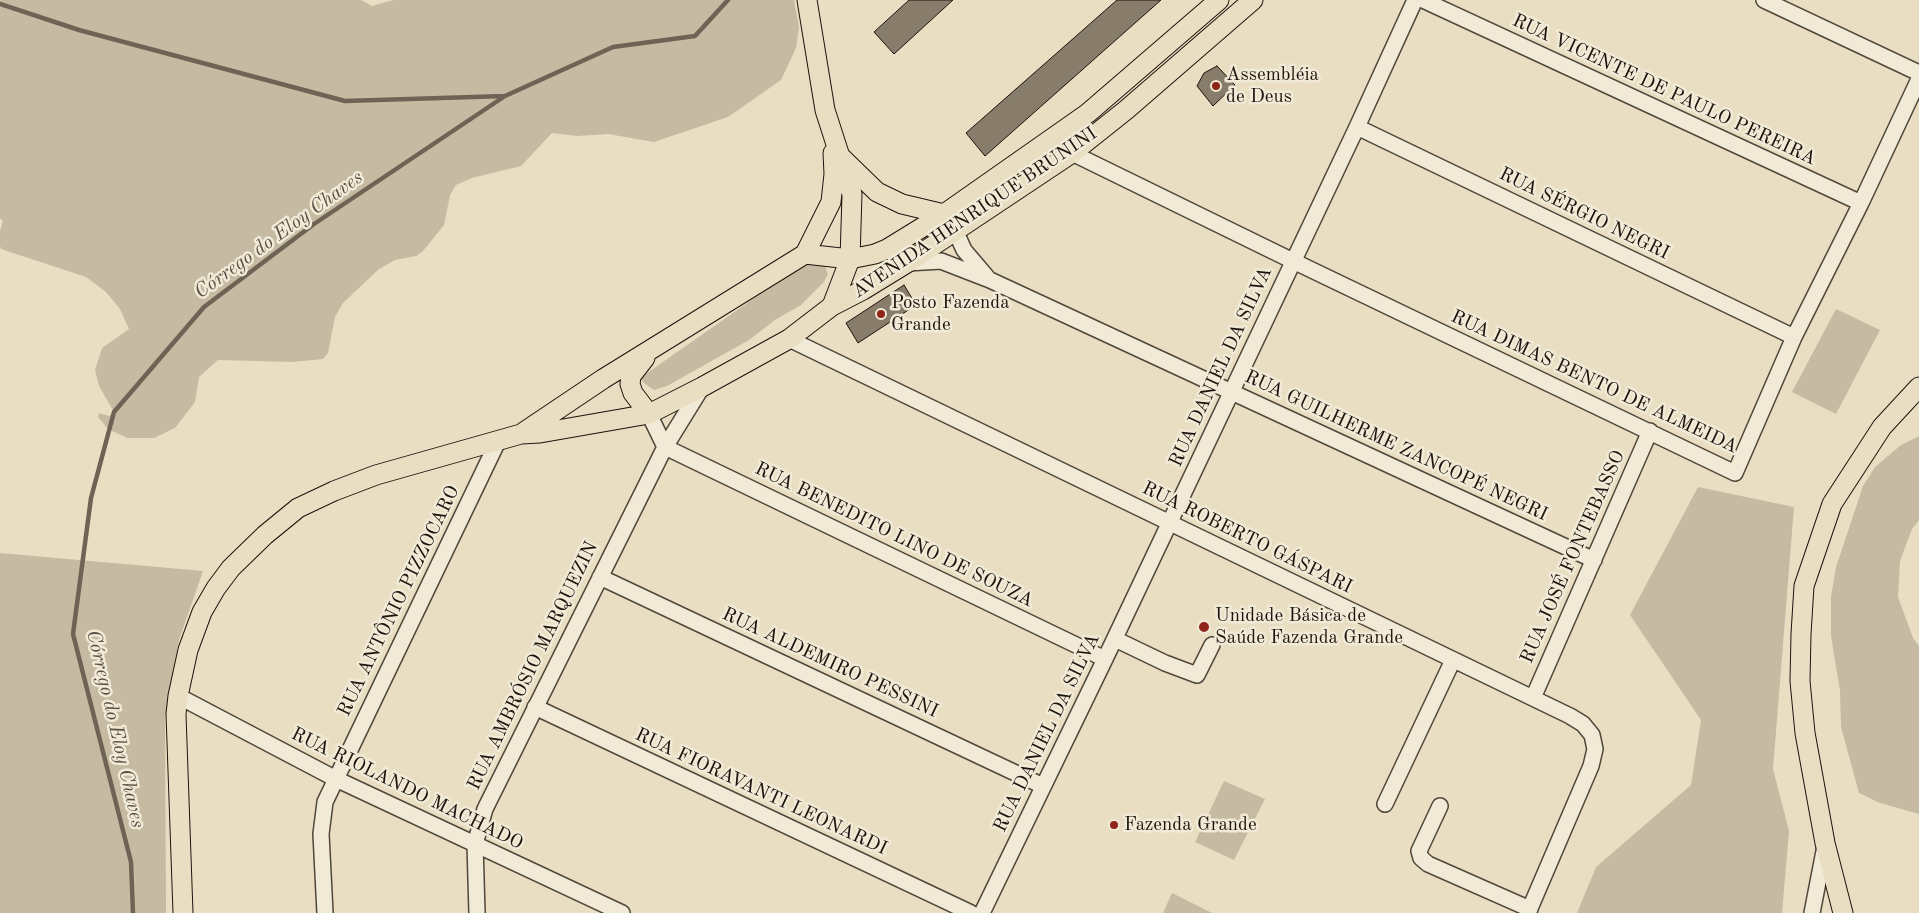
<!DOCTYPE html>
<meta charset="utf-8">
<style>
body{margin:0}
canvas{display:block;background:#e9dec1}
</style>
<canvas width="1919" height="913"></canvas>
<script>
const context = document.querySelector('canvas').getContext('2d');
context.lineJoin = 'round';
function paint(path, color) {
  context.fillStyle = color;
  context.fill(path, 'evenodd');
}
function shape(rows) {
  const path = new Path2D();
  for (const r of rows) {
    path.moveTo(r[0], r[1]);
    for (let i = 2; i < r.length; i += 2) path.lineTo(r[i], r[i + 1]);
  }
  return path;
}
function stroke(path, color, width, dash) {
  context.strokeStyle = color;
  context.lineWidth = width;
  context.lineCap = dash ? 'butt' : 'round';
  context.setLineDash(dash || []);
  context.stroke(path);
}
function drawText(font, color, halo, rows, align = 'center') {
  context.font = font + ' "Old Standard TT",serif';
  context.lineWidth = 5;
  context.setLineDash([]);
  context.textBaseline = 'middle';
  context.strokeStyle = halo;
  context.fillStyle = color;
  for (const [text, x, y, turn = 0] of rows) {
    context.save();
    context.translate(x, y);
    context.rotate((+turn || 0) * Math.PI / 180);
    context.textAlign = isNaN(turn) ? turn : align;
    if (halo) context.strokeText(text, 0, 0);
    context.fillText(text, 0, 0);
    context.restore();
  }
}
paint(shape([
 [0,0,361,0,372,6,393,0,794,0,799,27,796,48,781,80,728,117,654,142,608,134,577,136,552,133,521,166,472,178,456,185,450,195,444,225,423,251,416,256,395,260,379,269,343,303,335,317,328,353,323,359,292,362,218,360,199,377,195,402,175,428,154,438,127,438,108,429,98,417,99,413,109,416,114,412,99,386,95,370,102,348,129,329,120,309,106,292,86,277,1,249,0,246,0,231,3,221,0,218],
 [818,260,825,266,828,274,824,282,801,305,775,320,749,340,667,386,654,390,645,384,640,378,803,264],
 [1836,309,1880,330,1836,414,1792,392],
 [1919,436,1919,520,1912,529,1900,561,1898,597,1913,638,1919,646,1919,814,1880,803,1859,793,1841,727,1840,691,1831,636,1831,597,1836,567,1863,486,1875,467,1901,445],
 [1698,487,1794,507,1773,769,1789,831,1782,913,1577,913,1596,867,1691,785,1701,720,1630,615],
 [0,553,203,571,179,640,165,718,166,913,0,913],
 [1224,781,1265,799,1234,860,1195,842],
 [1172,893,1212,913,1163,913]
]), '#c6bba2');
stroke(shape([
 [0,4,79,30,345,101,505,96],
 [133,913,131,862,73,634,91,498,114,412,204,307,314,224,505,96,613,47,695,36,728,0]
]), '#6e6354', 4.5);
const building = shape([
 [909,0,953,0,894,54,874,32,909,0],
 [1117,0,1161,0,985,156,966,133,1117,0],
 [1217,66,1235,85,1213,106,1197,86,1204,73,1217,66],
 [904,285,916,305,858,343,846,323,904,285]
]);
paint(building, '#887d6b');
stroke(building, '#1e130d', 1);
const minor = shape([
 [1423,0,1861,203],
 [1764,0,1919,73],
 [1357,127,1794,337],
 [1072,153,1293,261,1735,473,1794,337,1861,203,1919,79],
 [955,230,964,250,987,277],
 [907,263,941,261,990,280,1594,560],
 [789,339,1570,716,1583,724,1592,735,1595,749,1591,766,1528,913],
 [649,414,665,447],
 [665,447,1105,659],
 [600,577,1043,786],
 [1115,639,1165,663,1197,675,1212,645],
 [178,696,336,779,622,913],
 [1533,698,1650,431],
 [535,707,971,913],
 [1385,804,1453,660],
 [1440,806,1419,851,1421,858,1428,864,1530,909],
 [325,913,321,834,325,802,498,441],
 [477,913,475,844,485,809,665,447,702,387],
 [982,913,1105,659,1357,127,1415,0],
 [1812,913,1825,846]
]);
const major = shape([
 [807,0,825,110,852,194,850,259,832,306],
 [842,158,877,192,902,204,944,214],
 [805,254,850,259,875,254,887,249,944,214,1088,113,1219,0],
 [805,254,831,202,834,174,833,153],
 [645,358,631,376,630,384,633,393,649,414],
 [524,432,603,379,805,254],
 [183,913,176,714,178,696,188,650,202,612,216,588,231,568,265,535,298,508,334,491,376,475,521,434,540,433,649,414,702,387,789,339,832,306,863,290,907,263,1072,153,1126,110,1253,0],
 [1843,913,1825,843,1805,733,1800,681,1801,634,1804,586,1832,504,1882,427,1919,387]
]);
stroke(minor, '#51463a', 18);
stroke(major, '#1e130d', 21);
stroke(minor, '#f1ead7', 15);
stroke(major, '#e9dec1', 19);
for (const [x, y, r, color] of [
 [1216,86,5,"#8f2418"],
 [881,314,5,"#8f2418"],
 [1204,627,6,"#8f2418"],
 [1114,825,5,"#8f2418"]
]) {
  const dot = new Path2D();
  dot.arc(x, y, r, 0, 2 * Math.PI);
  context.fillStyle = color;
  context.fill(dot);
  stroke(dot, '#f1ead7', 2);
}
drawText('19px', '#1e130d', '#f1ead7', [
 ["Assembléia",1226,75],
 ["de Deus",1226,97],
 ["Posto Fazenda",891,303],
 ["Grande",891,325],
 ["Unidade Básica de",1215,616],
 ["Saúde Fazenda Grande",1215,638],
 ["Fazenda Grande",1124,825]
], 'left');
drawText('19px', '#1e130d', '#f1ead7', [
 ["RUA VICENTE DE PAULO PEREIRA",1664,90,25],
 ["AVENIDA HENRIQUE BRUNINI",975,213,-34],
 ["RUA SÉRGIO NEGRI",1584,214,26],
 ["RUA DANIEL DA SILVA",1221,367,-65],
 ["RUA DIMAS BENTO DE ALMEIDA",1594,382,25],
 ["RUA GUILHERME ZANCOPÉ NEGRI",1396,446,25],
 ["RUA BENEDITO LINO DE SOUZA",894,535,26],
 ["RUA ROBERTO GÁSPARI",1247,538,26],
 ["RUA JOSÉ FONTEBASSO",1573,557,-66],
 ["RUA ANTÔNIO PIZZOCARO",399,601,-64],
 ["RUA ALDEMIRO PESSINI",830,663,25],
 ["RUA AMBRÓSIO MARQUEZIN",533,666,-64],
 ["RUA DANIEL DA SILVA",1047,733,-64],
 ["RUA RIOLANDO MACHADO",407,789,26],
 ["RUA FIORAVANTI LEONARDI",761,792,25]
]);
drawText('italic 20px', '#5a4f43', '#f1ead7', [
 ["Córrego do Eloy Chaves",279,235,-36],
 ["Córrego do Eloy Chaves",115,729,77]
]);
</script>
